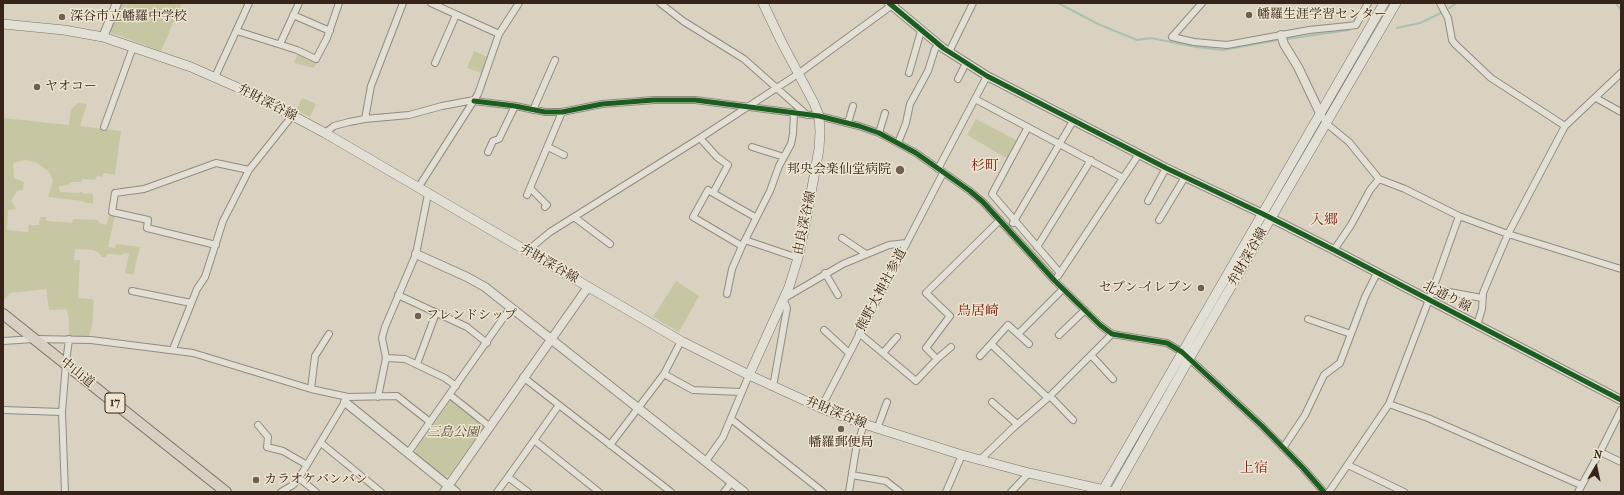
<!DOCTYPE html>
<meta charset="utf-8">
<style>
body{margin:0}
#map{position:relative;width:1624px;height:495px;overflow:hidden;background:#dad2c0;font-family:"IM FELL French Canon",serif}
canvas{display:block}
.frame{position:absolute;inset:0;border:4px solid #362319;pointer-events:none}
.north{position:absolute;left:1576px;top:447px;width:40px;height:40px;-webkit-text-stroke:3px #ede5d0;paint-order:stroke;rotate:9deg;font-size:11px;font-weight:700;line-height:16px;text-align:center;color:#362319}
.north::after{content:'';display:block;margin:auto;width:14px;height:18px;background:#362319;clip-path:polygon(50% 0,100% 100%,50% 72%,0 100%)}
</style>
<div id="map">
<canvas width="1624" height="495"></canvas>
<div class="frame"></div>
<div class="north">N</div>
</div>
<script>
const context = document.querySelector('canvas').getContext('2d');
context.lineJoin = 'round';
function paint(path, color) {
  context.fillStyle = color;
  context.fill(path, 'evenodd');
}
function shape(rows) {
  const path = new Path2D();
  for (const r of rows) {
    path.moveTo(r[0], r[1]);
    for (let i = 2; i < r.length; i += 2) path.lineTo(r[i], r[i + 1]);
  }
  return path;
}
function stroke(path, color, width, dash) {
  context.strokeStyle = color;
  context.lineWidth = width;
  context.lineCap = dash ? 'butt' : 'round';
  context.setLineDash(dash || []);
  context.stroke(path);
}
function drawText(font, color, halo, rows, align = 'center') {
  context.font = font + ' "IM FELL French Canon","Noto Serif JP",serif';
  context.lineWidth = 3;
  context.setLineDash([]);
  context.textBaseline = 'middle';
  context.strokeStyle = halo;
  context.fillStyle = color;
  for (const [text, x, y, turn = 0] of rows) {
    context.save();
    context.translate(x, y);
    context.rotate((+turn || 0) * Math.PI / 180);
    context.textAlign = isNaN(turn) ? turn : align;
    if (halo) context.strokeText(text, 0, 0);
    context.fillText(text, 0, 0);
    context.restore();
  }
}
paint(shape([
 [121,3,182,3,161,51,109,32],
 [474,51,488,57,483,74,467,68],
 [298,53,317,62,314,68,294,63],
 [302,98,316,104,310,117,296,110],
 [78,103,87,104,80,126,121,131,115,175,104,173,102,177,97,176,95,180,83,179,81,182,70,182,69,185,59,186,60,192,79,193,81,191,82,193,93,194,93,203,85,203,83,201,48,197,53,180,48,171,37,163,25,160,13,163,14,178,24,182,23,190,17,191,11,201,16,209,8,210,7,230,28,232,29,223,30,225,39,225,40,217,46,217,47,221,72,223,73,219,79,219,98,220,99,223,106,225,110,214,115,215,108,247,115,248,116,244,140,247,133,275,125,273,129,254,125,253,121,255,108,254,105,257,102,257,99,253,93,250,75,249,74,260,80,260,78,298,92,299,94,301,92,327,89,336,69,336,69,318,66,309,49,310,46,289,10,293,4,300,3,118,69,125,71,109],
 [976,119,1018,141,1008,159,967,135],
 [676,281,699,296,679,332,653,317],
 [453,400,482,423,483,428,449,475,444,476,415,453,416,449,450,401]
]), '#c7c6a3');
stroke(shape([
 [1058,3,1098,24,1137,40,1151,38,1196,47,1223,50,1278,40],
 [1616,3,1621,10],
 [1449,8,1457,3],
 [1354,21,1361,9],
 [1397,28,1420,23,1441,13],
 [1287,39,1349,30]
]), '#aac1b0', 2);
const minor = shape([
 [431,3,499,34],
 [660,3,683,21,744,59,807,115],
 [1202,3,1172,37,1194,42,1227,45,1309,30,1348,26,1356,25,1368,3],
 [1440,3,1448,18,1452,40,1455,44,1491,78,1565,126],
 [293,15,330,31],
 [237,31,297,50,316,59,327,38,339,3],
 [280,44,299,3],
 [949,52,973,3],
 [435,63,456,15],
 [909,73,921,31],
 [215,77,249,3],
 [958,79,966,63],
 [1596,98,1621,112],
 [975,99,1123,178],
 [474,101,515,106,545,112,562,112,602,104,654,100,695,100,819,116,859,126,879,133,916,153,970,191,983,202,1055,281,1100,325,1112,334,1167,343,1182,352,1262,426,1303,468,1324,492],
 [533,110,555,60],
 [1320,113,1327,124,1349,142,1379,179,1405,189,1459,216,1508,234,1621,269],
 [365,119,371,86,403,3],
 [848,123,853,106],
 [104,127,133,47],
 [1028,127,992,194,1060,273],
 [325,133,334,126,349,122,365,119,409,115,442,106,474,100],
 [879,133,885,113],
 [700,138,717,157,728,165,713,193,708,190,693,217,742,246,732,269,727,294],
 [898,143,906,123,910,104,928,71,935,49,939,45],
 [548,147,564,155],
 [752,147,784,157],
 [488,152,493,141,499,139,515,106],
 [938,169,987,76],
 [418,188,478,94,499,34,519,3],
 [530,188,547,205,545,207],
 [713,193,755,217],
 [527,195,562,112],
 [1148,201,1166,168],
 [574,217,610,244],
 [1159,220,1185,177],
 [1013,223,1073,121],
 [842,238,866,254],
 [745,240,798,258],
 [216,245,147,228,148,220,112,212,115,193,144,189,216,163,249,170],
 [742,246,770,191,779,166,791,144,793,134,794,113],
 [1037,247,1091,160],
 [1334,250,1351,225,1370,190,1379,179],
 [527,251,550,232,700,138,798,74,895,3],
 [825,273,838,295],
 [1058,276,1139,154],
 [1433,289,1482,298],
 [132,291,191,303],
 [398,295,467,327,487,343],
 [1308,319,1351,334],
 [1477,325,1482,309,1483,293,1490,276,1508,234,1565,126,1621,73],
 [824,330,849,353],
 [859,333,916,381,937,359,926,348,950,316,926,293,1000,220],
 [1018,334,1029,344],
 [1059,335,1085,310],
 [3,341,34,339,91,340,193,353,311,389,348,397,397,396,430,422],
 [173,349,197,289,205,277,223,221,249,170,292,116],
 [883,353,897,337],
 [1091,355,1113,379],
 [980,356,991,344],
 [386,358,405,359,445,378,456,386],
 [937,359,951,347],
 [417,364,436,313],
 [664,374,693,390,741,392],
 [523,377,671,492],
 [773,387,787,308,783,299,843,264,889,245,906,243],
 [311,389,315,356,329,334],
 [450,395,489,426],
 [1050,396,1073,420],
 [378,397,386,358,382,338,385,327,416,254,428,194],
 [1048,398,991,344,1008,325,1018,334,1063,289],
 [992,402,1017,424],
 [1389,404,1428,418,1581,485],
 [821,408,943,173],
 [3,410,62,412],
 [731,419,823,492],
 [258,425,268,437,267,447,283,451,307,465],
 [877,429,887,402],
 [534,440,599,492],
 [321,443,381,492],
 [610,445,664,374,681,341],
 [1283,448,1305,415,1324,375,1340,363,1365,297,1377,273],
 [1600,452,1621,462],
 [408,453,511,307],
 [980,460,1012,429,1050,396,1112,334],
 [706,461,723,437,749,375],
 [1348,465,1404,492],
 [852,475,886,481,900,492],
 [299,478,316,492],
 [65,492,62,412,66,363,69,339],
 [281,492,293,485,299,478,346,400],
 [497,492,508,477],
 [528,492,508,477,559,405],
 [724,492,732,482],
 [849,492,856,449,864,424],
 [946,492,962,455],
 [1011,492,1029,473],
 [1329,492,1389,404,1433,289,1459,216],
 [1578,492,1600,452,1621,410]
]);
const tertiary = shape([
 [889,3,943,48,987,76,1166,168,1263,214,1334,250,1621,400],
 [1281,35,1284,44,1298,67,1320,113],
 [103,37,117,3],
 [416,254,467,277,485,287,744,492],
 [345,402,456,492],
 [444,492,588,287]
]);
const secondary = shape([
 [3,24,64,30,103,37,191,67,250,93,325,133,681,341,749,375,821,408,864,424,962,455,1029,473,1113,492],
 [749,375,789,287,798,258,805,226,819,149,820,132,819,116,814,103,781,41,763,3],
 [1103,490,1384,3],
 [1114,492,1189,359,1396,3]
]);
const trunk = shape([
 [3,314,226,492]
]);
stroke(minor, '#928b80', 8);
stroke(tertiary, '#928b80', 10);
stroke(secondary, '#7b7369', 10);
stroke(trunk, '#7b7369', 12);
stroke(minor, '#e2dfd5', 6);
stroke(tertiary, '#e2dfd5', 8);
stroke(secondary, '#e2dfd5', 9);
stroke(trunk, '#d7cfc1', 10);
stroke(shape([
 [889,3,943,48,987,76,1166,168,1263,214,1334,250,1621,400],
 [474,101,515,106,545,112,562,112,602,104,654,100,695,100,819,116,859,126,879,133,916,153,970,191,983,202,1055,281,1100,325,1112,334,1167,343,1182,352,1262,426,1303,468,1324,492]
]), '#1b5e20', 5);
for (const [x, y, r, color] of [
 [1249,15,4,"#6f6053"],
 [62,17,4,"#6f6053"],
 [37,87,4,"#6f6053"],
 [900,170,5,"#6f6053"],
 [1201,288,4,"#6f6053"],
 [418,316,4,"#6f6053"],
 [841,429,4,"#6f6053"],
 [256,480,4,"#6f6053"]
]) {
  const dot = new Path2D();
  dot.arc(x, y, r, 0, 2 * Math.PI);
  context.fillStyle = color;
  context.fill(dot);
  stroke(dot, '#ede5d0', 1.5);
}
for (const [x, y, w] of [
 [115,403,20]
]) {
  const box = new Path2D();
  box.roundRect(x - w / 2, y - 10, w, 20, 3);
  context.fillStyle = '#ede5d0';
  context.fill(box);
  stroke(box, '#362319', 1);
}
drawText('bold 12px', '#362319', null, [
 ["17",115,403]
]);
drawText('13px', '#362319', '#ede5d0', [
 ["幡羅生涯学習センター",1257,15],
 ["深谷市立幡羅中学校",70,17],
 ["ヤオコー",45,87],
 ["邦央会楽仙堂病院",891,170,"right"],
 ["セブン-イレブン",1193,288,"right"],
 ["フレンドシップ",426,316],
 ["幡羅郵便局",841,443,"center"],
 ["カラオケバンバン",264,480]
], 'left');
drawText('13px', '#362319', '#ede5d0', [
 ["弁財深谷線",267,103,27],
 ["由良深谷線",805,223,-78],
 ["弁財深谷線",1248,257,-60],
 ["弁財深谷線",549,264,30],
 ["熊野大神社参道",882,290,-62],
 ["北通り線",1447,297,27],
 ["中山道",77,373,39],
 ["弁財深谷線",836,413,22]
]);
drawText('italic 13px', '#564a36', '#ede5d0', [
 ["三島公園",453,433]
]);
drawText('14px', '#7a1f14', '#ede5d0', [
 ["杉町",985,167],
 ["入郷",1324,221],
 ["鳥居崎",978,312],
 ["上宿",1254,469]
]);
</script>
